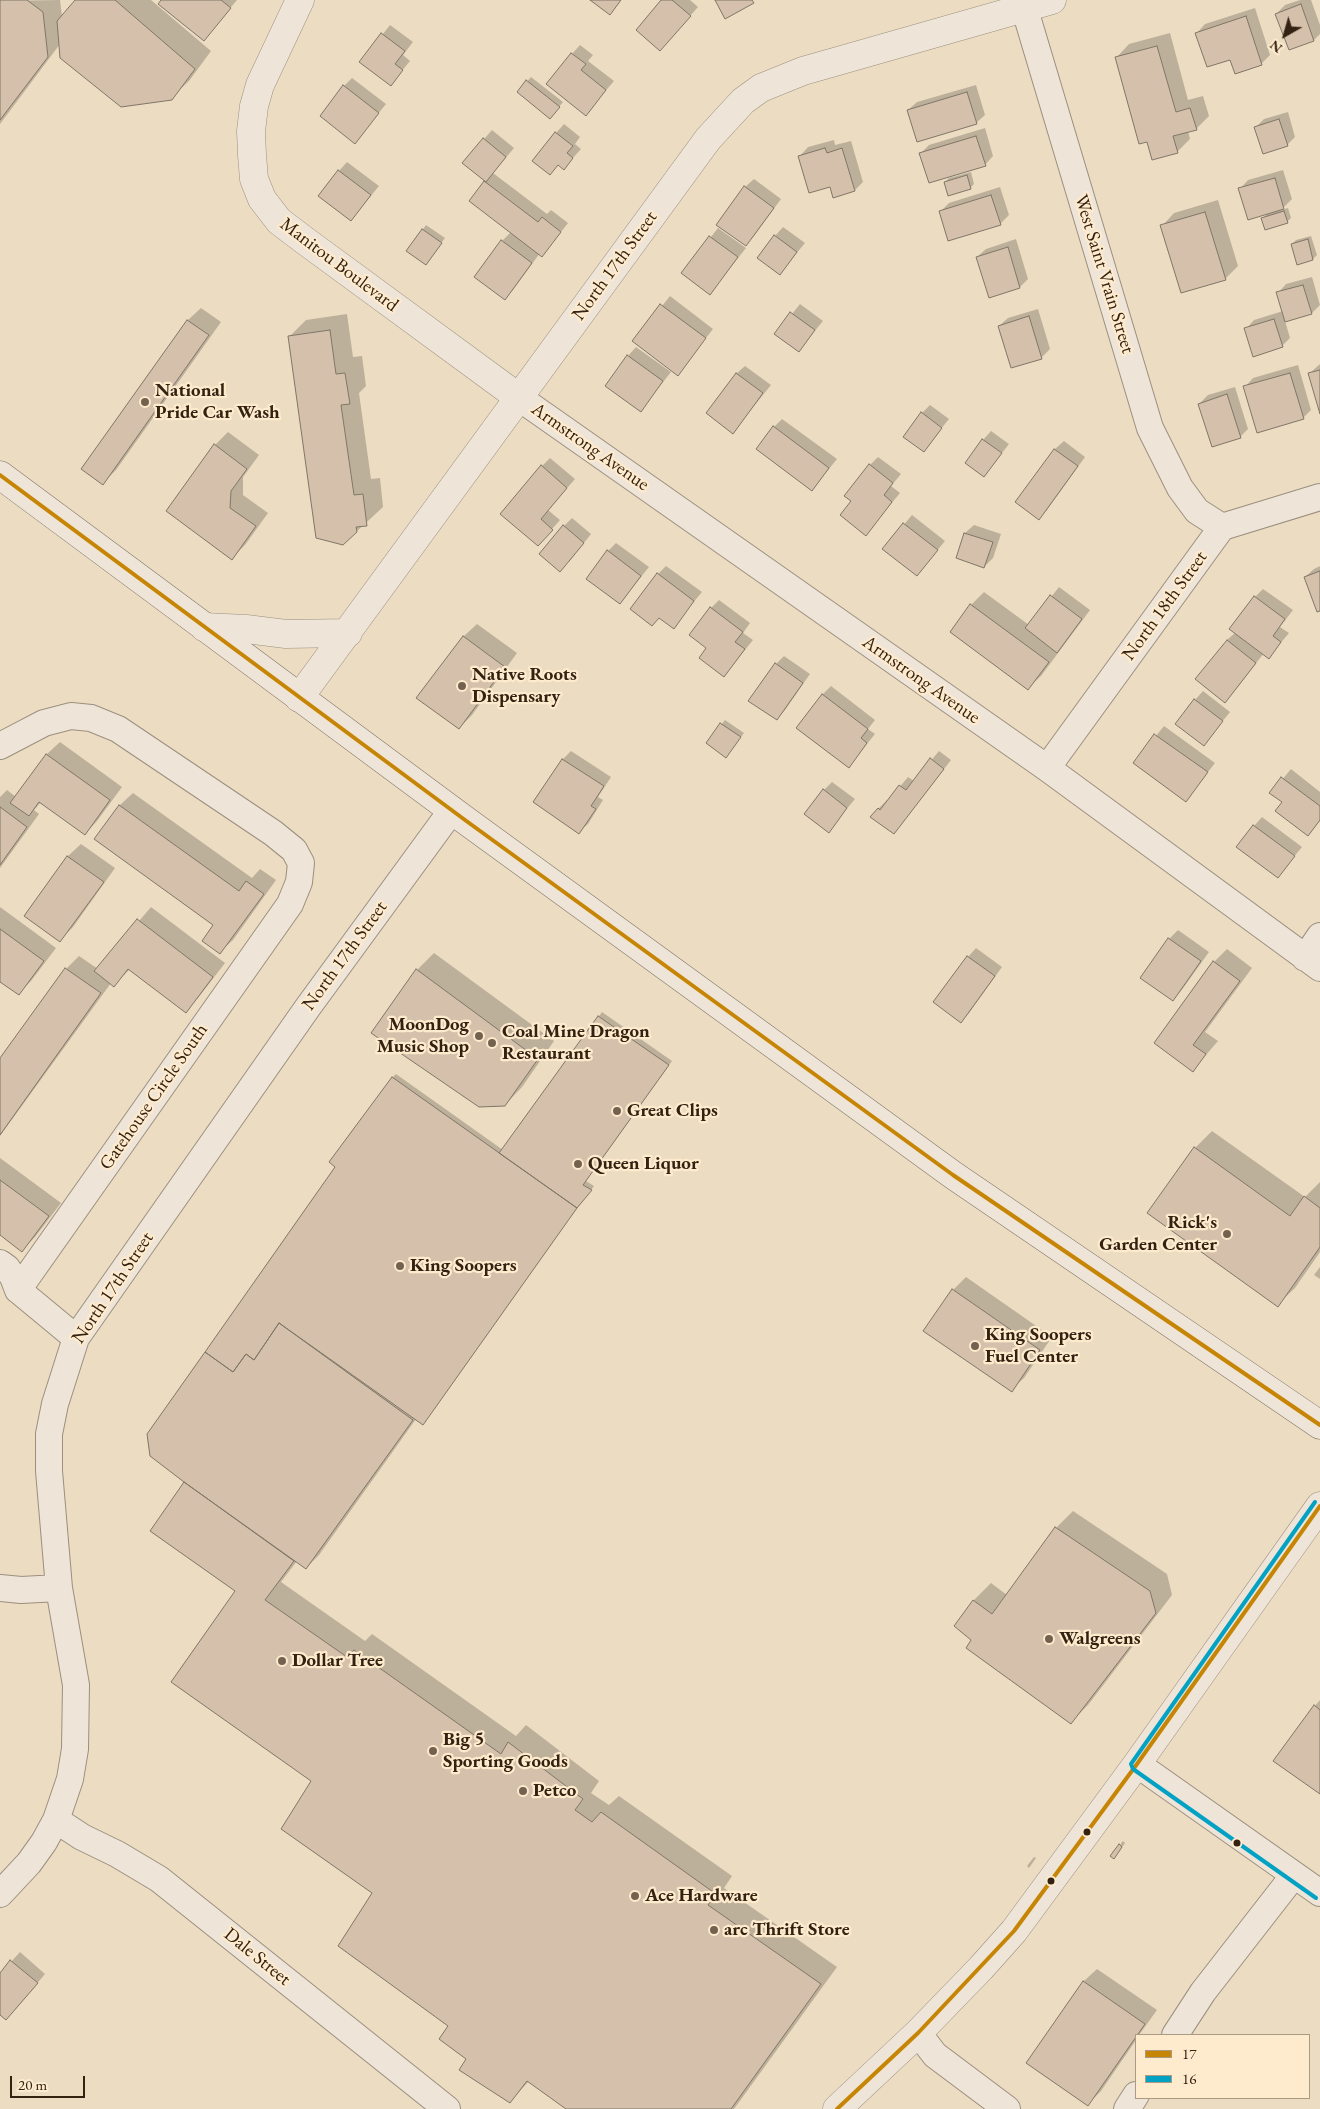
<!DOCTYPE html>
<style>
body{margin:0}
#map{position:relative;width:1320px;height:2109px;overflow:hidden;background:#ecdcc2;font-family:"EB Garamond",serif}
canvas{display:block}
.legend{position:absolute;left:1135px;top:2034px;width:175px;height:65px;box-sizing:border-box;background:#feeacc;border:1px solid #ad9a82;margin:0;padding:6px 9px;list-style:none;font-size:15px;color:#332112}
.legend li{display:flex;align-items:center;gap:10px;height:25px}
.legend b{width:25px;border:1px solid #ad9a82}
.north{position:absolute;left:1260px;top:10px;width:50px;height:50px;-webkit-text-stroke:4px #feeacc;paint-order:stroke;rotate:218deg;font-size:14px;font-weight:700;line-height:20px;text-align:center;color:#332112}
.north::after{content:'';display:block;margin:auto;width:18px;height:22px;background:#332112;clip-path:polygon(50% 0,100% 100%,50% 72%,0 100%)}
.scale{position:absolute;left:10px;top:2076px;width:75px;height:22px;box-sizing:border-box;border:2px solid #332112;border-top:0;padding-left:6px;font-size:15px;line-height:18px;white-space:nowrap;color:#332112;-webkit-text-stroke:4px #feeacc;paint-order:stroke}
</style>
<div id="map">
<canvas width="1320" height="2109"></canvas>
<ul class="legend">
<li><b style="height:6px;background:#c68504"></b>17</li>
<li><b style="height:6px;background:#03a2c5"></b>16</li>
</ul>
<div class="north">N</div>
<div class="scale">20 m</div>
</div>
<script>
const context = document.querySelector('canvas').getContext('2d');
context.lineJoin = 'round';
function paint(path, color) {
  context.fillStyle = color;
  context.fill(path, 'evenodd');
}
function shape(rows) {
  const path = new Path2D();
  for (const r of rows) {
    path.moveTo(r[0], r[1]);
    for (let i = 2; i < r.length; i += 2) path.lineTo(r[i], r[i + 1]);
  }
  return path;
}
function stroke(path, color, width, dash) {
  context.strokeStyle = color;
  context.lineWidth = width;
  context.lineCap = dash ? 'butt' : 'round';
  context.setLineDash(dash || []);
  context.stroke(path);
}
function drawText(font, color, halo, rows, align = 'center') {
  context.font = font + ' "EB Garamond",serif';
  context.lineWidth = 4.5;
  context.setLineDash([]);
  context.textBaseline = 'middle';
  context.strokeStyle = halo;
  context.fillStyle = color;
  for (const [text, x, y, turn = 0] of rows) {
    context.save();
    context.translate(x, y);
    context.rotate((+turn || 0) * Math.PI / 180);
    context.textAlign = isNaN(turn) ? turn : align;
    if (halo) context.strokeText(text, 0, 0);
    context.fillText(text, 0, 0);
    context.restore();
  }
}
paint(shape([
 [60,0,62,16,77,0,151,0,211,51,189,81,171,98,60,44,0,124,0,1],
 [163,0,237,0,204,39],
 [663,0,690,0,698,7,668,41],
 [1300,0,1311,0,1320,25,1320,34,1314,40,1289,49,1276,14,1285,5],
 [1255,8,1270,55,1261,64,1231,58,1197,33,1205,24],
 [390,25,413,42,403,55,410,61,391,84,361,62],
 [1170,33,1188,100,1203,96,1209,116,1196,129,1188,131,1190,139,1177,152,1117,57,1129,44],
 [580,45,593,55,588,61,614,81,586,114,572,54],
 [531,77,563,102,554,113,518,92],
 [352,78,386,104,355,142,344,86],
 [976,85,985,115,976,123,908,110,917,102],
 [1288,112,1295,137,1287,145,1256,127,1264,119],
 [564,124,580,137,575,144,581,149,564,168,559,164,550,173,556,133],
 [985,128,993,156,985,165,921,153,929,145],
 [492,130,514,148,493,173,547,214,551,210,568,223,550,246,542,255,540,253,513,290,505,298,502,241,511,232,470,201,486,181,464,162],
 [834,140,835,145,851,141,863,182,855,190,830,186,800,156,808,147],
 [347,162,379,186,351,220,339,171],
 [1283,170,1292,199,1281,210,1288,208,1291,218,1287,222,1263,218,1269,212,1240,189,1248,180],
 [971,172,974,184,970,188,945,182,949,178],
 [754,179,781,199,754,236,745,245,745,187],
 [1000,187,1009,215,1000,224,940,212,949,203],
 [1218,200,1238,266,1225,279,1162,226,1174,213],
 [426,225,445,238,426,263,408,251],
 [783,227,805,243,780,273,775,236],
 [718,228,746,248,710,293,683,273],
 [1311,236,1317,255,1313,259,1292,244,1296,240],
 [1016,239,1028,279,1020,287,977,257,986,249],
 [1312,277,1320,305,1312,313,1285,321,1290,338,1282,346,1246,329,1254,320,1283,311,1278,293,1286,284],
 [670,296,713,329,678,374,634,341],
 [800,304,823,321,799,350,776,334],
 [201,308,221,322,116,470,103,483,83,469,188,320],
 [1038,309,1050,349,1041,358,999,326,1008,318],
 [347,314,353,357,362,356,366,386,359,393,371,479,380,478,383,507,343,544,289,337,306,320],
 [636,347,671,372,641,410,628,356],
 [1320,364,1320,411,1310,373],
 [1298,365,1311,410,1303,418,1245,387,1253,378],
 [745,366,771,385,733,432,736,374],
 [1235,387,1248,429,1240,437,1199,404,1208,395],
 [930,405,949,419,924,450,922,413],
 [782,419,837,459,812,490,774,427],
 [991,431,1009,444,984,476,983,440],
 [228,432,259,455,243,477,243,495,268,513,245,545,232,558,168,511,215,445],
 [1064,441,1085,457,1047,510,1038,518,1017,502,1055,449],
 [878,457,901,474,891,486,900,493,866,534,870,465],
 [550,458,575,479,548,510,560,520,538,545,542,466],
 [912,515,945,541,917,575,884,548],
 [572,518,591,534,569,562,564,526],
 [974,525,1001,534,993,558,984,567,965,533],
 [616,543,649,567,620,603,608,551],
 [666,566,702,592,673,627,658,574],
 [1320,566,1320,610,1305,577,1314,569],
 [1059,587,1090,610,1041,676,1028,688,971,605,984,592,1029,625],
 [1263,589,1293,610,1280,627,1289,633,1269,657,1264,653,1233,693,1227,640,1236,632,1255,597],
 [719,600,750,623,743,633,753,640,724,676,711,608],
 [477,624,517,653,472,715,459,728,418,698,464,636],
 [784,656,810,674,785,710,777,719,776,664],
 [831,686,875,720,868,729,875,734,849,766,822,695],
 [1203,691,1230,712,1204,744,1195,700],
 [725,720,744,733,726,757,707,743],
 [1164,726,1215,763,1186,800,1134,763],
 [60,742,122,787,97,821,85,834,41,802,34,810,39,814,0,868,0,797,7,790,16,797,47,754],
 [571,751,611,777,598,797,603,800,588,824,579,832,535,802,563,759],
 [939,751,951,760,894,833,878,809,887,800,888,801,908,777,914,781],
 [1291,769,1320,792,1320,821,1308,835,1284,802,1271,793],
 [832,782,855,799,828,831,824,790],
 [133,793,252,878,260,869,276,880,233,940,220,952,215,925,96,839,120,805],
 [1262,817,1302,847,1278,876,1254,826],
 [81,844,115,868,73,927,60,940,25,915,68,856],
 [0,907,56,948,31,981,18,994,0,980],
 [151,907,225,963,198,998,186,1011,130,969,114,985,111,983,0,1136,0,1061,66,969,79,956,98,969],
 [1178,930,1209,952,1181,991,1173,999,1142,978,1169,939],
 [976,948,1002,967,969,1013,961,1021,968,957],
 [1227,949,1252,968,1205,1032,1218,1041,1193,1070,1156,1042,1214,962],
 [434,953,554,1041,522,1087,505,1105,417,970],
 [602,1012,672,1061,586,1181,594,1186,416,1419,319,1555,306,1568,297,1561,281,1582,365,1641,372,1634,516,1736,526,1725,599,1781,591,1793,609,1805,619,1796,732,1876,724,1888,837,1967,734,2109,568,2109,529,2081,510,2102,468,2059,374,1893,313,1781,236,1591,152,1531,186,1482,337,1167,393,1077,396,1074,503,1150],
 [1212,1131,1305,1197,1320,1182,1320,1252,1295,1288,1277,1305,1149,1212,1195,1148],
 [0,1158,61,1203,35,1237,22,1250,0,1234],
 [1320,1267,1320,1279,1314,1275],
 [966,1277,1052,1337,1024,1378,1011,1390,953,1290],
 [1073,1511,1167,1574,1172,1595,1088,1705,1071,1722,956,1626,974,1600,991,1583,1007,1595,1056,1528],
 [1320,1700,1320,1793,1315,1706],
 [1123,1841,1125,1843,1118,1853,1120,1845],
 [1034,1857,1036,1858,1029,1868,1027,1866],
 [20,1952,45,1974,15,2010,0,2013,0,1974],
 [1097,1969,1157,2010,1139,2035,1136,2035,1136,2040,1101,2091,1088,2104,1028,2062,1084,1981]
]), '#0003');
const building = shape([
 [0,0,27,0,43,12,48,57,0,120,0,0],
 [75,0,115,0,195,69,172,100,121,107,60,58,57,21,75,0],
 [161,0,221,0,231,8,204,41,158,4,161,0],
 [590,0,621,0,610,15,590,0],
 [661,0,672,0,691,16,660,51,636,30,661,0],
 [715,0,752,0,754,3,725,19,715,0],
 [1301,4,1314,41,1289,50,1275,14,1301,4],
 [1246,16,1262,65,1235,74,1230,60,1207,67,1195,33,1246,16],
 [381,33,405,51,395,64,403,70,391,86,359,62,381,33],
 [1157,46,1176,112,1190,108,1197,130,1173,136,1178,153,1152,160,1147,142,1139,144,1115,57,1157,46],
 [571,53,586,64,581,70,606,90,586,116,546,84,571,53],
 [526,80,560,107,550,119,517,92,526,80],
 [343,85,379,113,355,144,320,116,343,85],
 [967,92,977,124,917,142,907,110,967,92],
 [1279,119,1288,146,1263,154,1254,127,1279,119],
 [555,132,573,146,567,153,573,158,564,170,558,165,550,175,532,161,555,132],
 [976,136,986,166,929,183,919,153,976,136],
 [483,138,506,157,486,182,462,163,483,138],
 [825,148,827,153,842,148,855,191,833,198,830,187,809,193,798,156,825,148],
 [338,170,371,195,351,221,318,196,338,170],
 [967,175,971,189,948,196,944,182,967,175],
 [1275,178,1284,209,1248,220,1238,188,1275,178],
 [484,181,538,222,542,217,561,232,542,257,469,201,484,181],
 [744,186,774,208,746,246,716,225,744,186],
 [991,195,1001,225,948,241,939,211,991,195],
 [1284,211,1288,223,1265,230,1261,218,1284,211],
 [1205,212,1226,280,1181,293,1160,225,1205,212],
 [422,229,442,243,426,265,406,251,422,229],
 [774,235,797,252,780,275,757,258,774,235],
 [709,236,738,257,710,295,681,273,709,236],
 [1308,239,1313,260,1297,265,1291,244,1308,239],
 [501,240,532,263,505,300,474,277,501,240],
 [1008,247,1020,288,989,298,976,257,1008,247],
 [1303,285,1312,314,1285,322,1276,292,1303,285],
 [660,304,706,338,678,376,632,341,660,304],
 [790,312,815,330,799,352,774,334,790,312],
 [1029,316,1042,359,1011,368,998,326,1029,316],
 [1274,319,1283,347,1253,357,1244,328,1274,319],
 [187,320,209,335,103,485,81,469,187,320],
 [330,330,336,374,345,373,350,404,341,405,354,495,363,494,367,526,356,527,357,532,343,545,316,538,288,336,330,330],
 [627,355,663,381,641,412,605,386,627,355],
 [1320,370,1320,414,1308,373,1320,370],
 [736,373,763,393,733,434,706,413,736,373],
 [1290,373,1304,419,1257,433,1243,386,1290,373],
 [1227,394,1241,438,1212,447,1198,404,1227,394],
 [921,412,942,428,924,452,903,437,921,412],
 [773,426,829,468,812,491,756,449,773,426],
 [982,439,1002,453,984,477,965,463,982,439],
 [214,444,247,469,231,491,230,508,256,526,232,560,166,511,214,444],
 [1054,449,1078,466,1039,520,1015,502,1054,449],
 [869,464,893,483,884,495,892,502,866,536,840,515,851,501,844,496,869,464],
 [541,465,567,488,541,519,553,530,538,546,500,514,541,465],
 [903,523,938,550,917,576,882,549,903,523],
 [563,525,584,543,560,572,539,554,563,525],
 [964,533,993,542,984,568,956,558,964,533],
 [607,550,641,576,620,604,586,579,607,550],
 [1320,571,1320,611,1317,612,1304,577,1320,571],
 [657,573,694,601,674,629,659,618,652,626,630,609,657,573],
 [1050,595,1082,619,1057,653,1025,628,1050,595],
 [1254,596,1285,619,1273,636,1281,642,1269,659,1229,629,1254,596],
 [970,604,1049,662,1028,690,950,632,970,604],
 [710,607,743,632,735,642,745,649,724,677,699,658,706,648,689,635,710,607],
 [463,636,505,667,459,729,416,698,463,636],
 [1227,640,1256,663,1225,703,1195,679,1227,640],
 [775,663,803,683,777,720,748,701,775,663],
 [822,694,868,729,861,738,867,743,849,768,796,728,822,694],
 [1194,699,1223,721,1204,746,1175,724,1194,699],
 [720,723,741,737,726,758,706,743,720,723],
 [1154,734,1208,772,1186,802,1133,763,1154,734],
 [46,754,110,800,85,835,39,802,29,816,10,803,46,754],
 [930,758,944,769,894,834,870,817,878,808,880,810,899,785,906,790,930,758],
 [562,759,604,786,591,806,596,809,579,834,533,802,562,759],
 [1281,777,1320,806,1320,820,1308,836,1275,811,1282,802,1269,793,1281,777],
 [823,789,847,808,829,833,804,814,823,789],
 [119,805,239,891,246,881,264,894,220,954,202,941,213,925,94,839,119,805],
 [0,807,27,827,0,865,0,807],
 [1253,825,1295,856,1278,878,1236,847,1253,825],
 [67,856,104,882,60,942,24,916,67,856],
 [137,919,213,977,186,1013,128,969,114,987,94,971,137,919],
 [0,929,44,961,19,995,0,982,0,929],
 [1168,938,1201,961,1173,1001,1140,978,1168,938],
 [967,956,995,976,961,1023,933,1002,967,956],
 [1213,961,1240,981,1193,1045,1206,1054,1193,1072,1154,1043,1213,961],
 [65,968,101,993,0,1135,0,1058,65,968],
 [416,969,538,1059,505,1106,479,1107,371,1033,416,969],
 [598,1016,669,1065,583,1185,592,1190,577,1208,499,1153,598,1016],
 [392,1077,577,1208,423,1425,279,1323,254,1360,246,1354,233,1372,205,1352,335,1167,329,1162,392,1077],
 [1194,1147,1290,1216,1304,1196,1320,1208,1320,1247,1278,1307,1147,1213,1194,1147],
 [0,1180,49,1216,22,1252,0,1235,0,1180],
 [952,1289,1040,1350,1012,1392,923,1331,952,1289],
 [279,1323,413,1420,306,1569,184,1482,150,1456,147,1434,205,1352,233,1372,246,1354,254,1360,279,1323],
 [184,1482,294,1561,265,1600,347,1657,354,1650,501,1754,508,1742,583,1799,575,1810,592,1822,601,1812,716,1894,708,1905,821,1984,731,2109,566,2109,527,2081,510,2103,459,2070,466,2059,439,2039,448,2026,338,1946,372,1893,281,1829,311,1781,171,1682,235,1591,150,1531,184,1482],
 [1055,1527,1150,1591,1156,1613,1071,1724,966,1648,971,1640,954,1626,973,1600,992,1614,1055,1527],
 [1314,1705,1320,1710,1320,1794,1273,1761,1314,1705],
 [1119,1844,1122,1847,1114,1859,1110,1856,1119,1844],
 [10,1960,38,1983,6,2020,0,2015,0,1973,10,1960],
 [1083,1981,1145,2024,1088,2106,1026,2063,1083,1981]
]);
paint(building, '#d4c0ab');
stroke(building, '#807667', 1);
const minor = shape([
 [1022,0,1150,428,1180,488,1197,511,1222,527],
 [518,397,1047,768,1320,968],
 [0,746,44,723,71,716,91,718,118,729,273,833,294,850,301,863,299,882,290,904,18,1290],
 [1047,768,1222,527,1320,497],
 [1305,958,1320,936],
 [0,1263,7,1268,13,1277,18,1290,76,1338],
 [0,1588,21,1590,59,1588],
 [1137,1764,1320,1893],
 [56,1820,82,1837,117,1854,159,1879,447,2109],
 [0,1894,29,1863,44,1842,56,1820,70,1779,75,1749,76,1685,59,1588,49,1471,49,1434,55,1404,76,1338,308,1007,452,810],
 [918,2033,935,2055,1007,2109],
 [1175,2035,1203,1992,1294,1875],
 [1127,2109,1136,2095]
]);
const tertiary = shape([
 [300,0,260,85,254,106,251,131,252,155,254,179,262,199,279,221,304,240,518,397],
 [204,627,246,629,286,634,348,633],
 [299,698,708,139,743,101,761,88,803,71,1052,0],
 [837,2109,918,2033,981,1968,1014,1931,1137,1764,1320,1506]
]);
const secondary = shape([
 [0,475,465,820,953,1175,1320,1425]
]);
stroke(minor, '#9b8f7f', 28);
stroke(tertiary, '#9b8f7f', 29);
stroke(secondary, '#807667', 29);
stroke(minor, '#eee5d8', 26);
stroke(tertiary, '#eee5d8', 28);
stroke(secondary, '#eee5d8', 28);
stroke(shape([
 [0,475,465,820,953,1175,1320,1425],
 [837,2109,918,2033,1014,1931,1137,1764,1320,1506]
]), '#c68504', 4);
stroke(shape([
 [1315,1502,1131,1764,1133,1769,1316,1898]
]), '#03a2c5', 4);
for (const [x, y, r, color] of [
 [145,402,5,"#746250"],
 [462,686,5,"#746250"],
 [479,1036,5,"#746250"],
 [492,1043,5,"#746250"],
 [617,1111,5,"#746250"],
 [578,1164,5,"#746250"],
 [1227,1234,5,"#746250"],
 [400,1266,5,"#746250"],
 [975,1346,5,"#746250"],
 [1049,1639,5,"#746250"],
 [282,1661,5,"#746250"],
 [433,1751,5,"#746250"],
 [523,1791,5,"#746250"],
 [1087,1832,4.5,"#332112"],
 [1237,1843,4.5,"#332112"],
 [1051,1881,4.5,"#332112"],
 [635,1896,5,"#746250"],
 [714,1930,5,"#746250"]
]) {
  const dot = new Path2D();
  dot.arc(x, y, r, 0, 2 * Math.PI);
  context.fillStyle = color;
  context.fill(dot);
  stroke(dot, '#feeacc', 2);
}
drawText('19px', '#332112', '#feeacc', [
 ["Manitou Boulevard",339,265,37],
 ["North 17th Street",615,266,-54],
 ["West Saint Vrain Street",1104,274,73],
 ["Armstrong Avenue",590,447,35],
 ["North 18th Street",1165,606,-54],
 ["Armstrong Avenue",921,680,35],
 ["North 17th Street",345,956,-54],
 ["Gatehouse Circle South",154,1097,-55],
 ["North 17th Street",113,1288,-56],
 ["Dale Street",257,1957,39]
]);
drawText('bold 19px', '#332112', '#feeacc', [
 ["National",155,391],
 ["Pride Car Wash",155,413],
 ["Native Roots",472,675],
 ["Dispensary",472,697],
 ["MoonDog",469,1025,"right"],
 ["Music Shop",469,1047,"right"],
 ["Coal Mine Dragon",502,1032],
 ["Restaurant",502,1054],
 ["Great Clips",627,1111],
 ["Queen Liquor",588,1164],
 ["Rick's",1217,1223,"right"],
 ["Garden Center",1217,1245,"right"],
 ["King Soopers",410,1266],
 ["King Soopers",985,1335],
 ["Fuel Center",985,1357],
 ["Walgreens",1059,1639],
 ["Dollar Tree",292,1661],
 ["Big 5",443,1740],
 ["Sporting Goods",443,1762],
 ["Petco",533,1791],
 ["Ace Hardware",645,1896],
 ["arc Thrift Store",724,1930]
], 'left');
</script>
